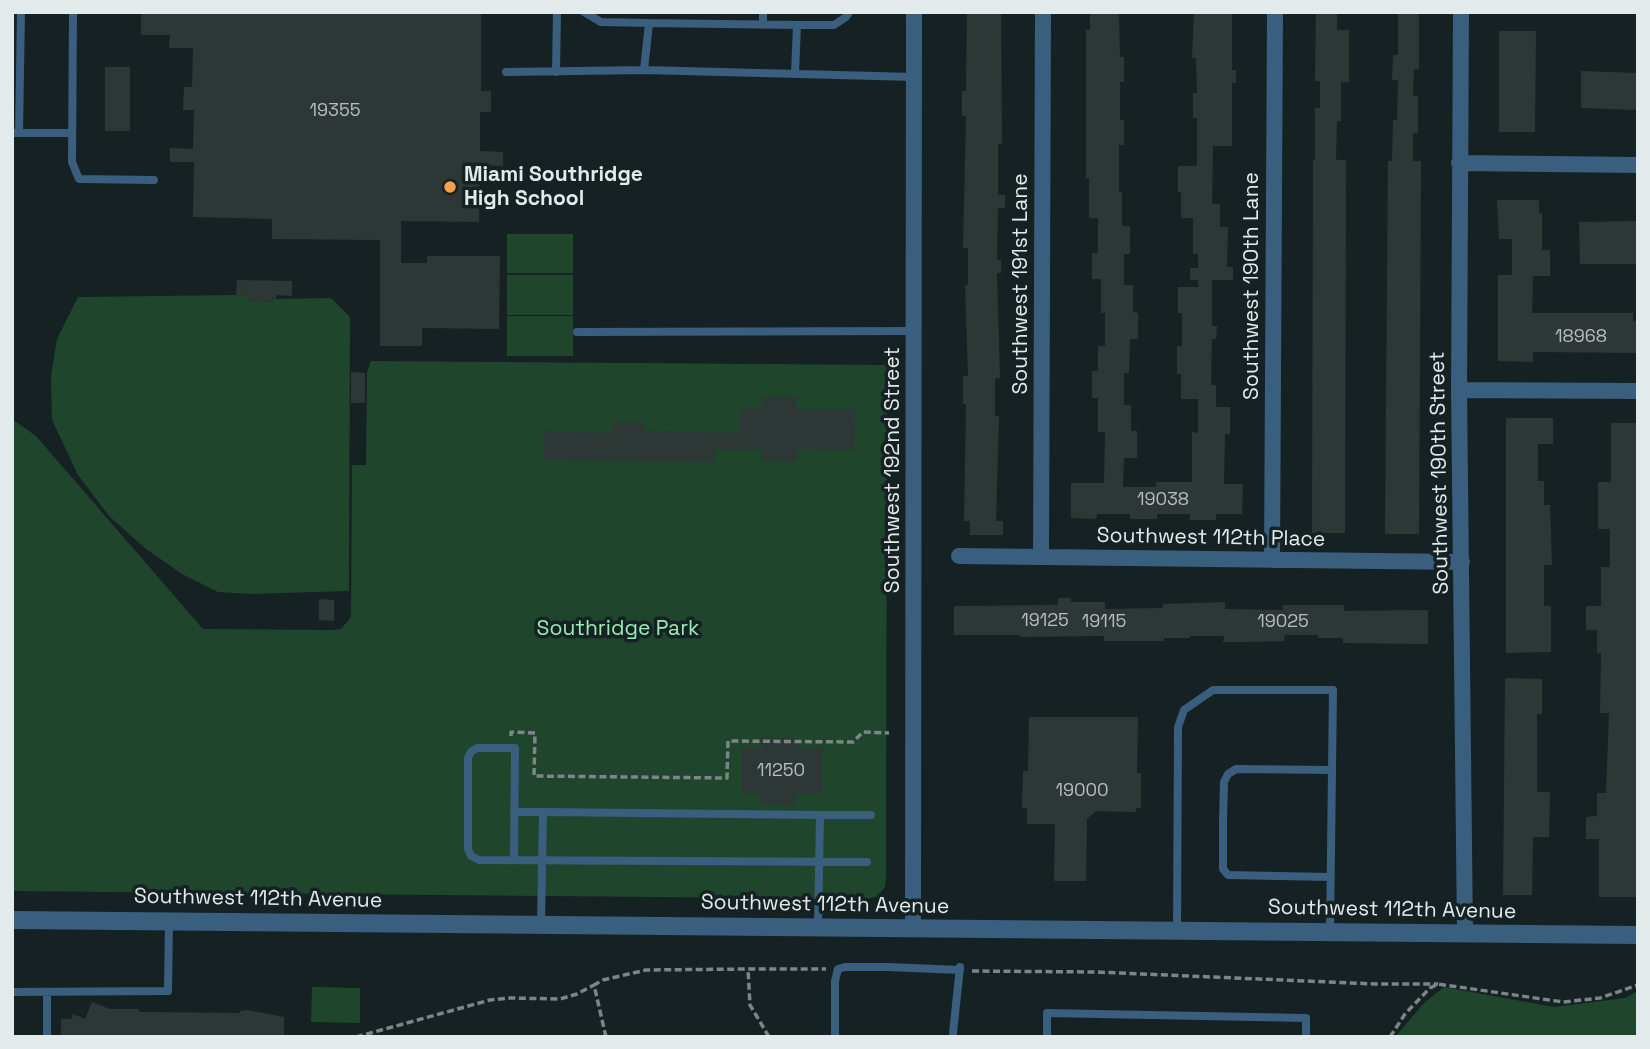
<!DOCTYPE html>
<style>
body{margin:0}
#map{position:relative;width:1650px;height:1049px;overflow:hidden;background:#162123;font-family:"Space Grotesk",sans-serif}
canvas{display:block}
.frame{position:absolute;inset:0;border:14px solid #e3eaec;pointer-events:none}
</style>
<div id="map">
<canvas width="1650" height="1049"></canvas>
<div class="frame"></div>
</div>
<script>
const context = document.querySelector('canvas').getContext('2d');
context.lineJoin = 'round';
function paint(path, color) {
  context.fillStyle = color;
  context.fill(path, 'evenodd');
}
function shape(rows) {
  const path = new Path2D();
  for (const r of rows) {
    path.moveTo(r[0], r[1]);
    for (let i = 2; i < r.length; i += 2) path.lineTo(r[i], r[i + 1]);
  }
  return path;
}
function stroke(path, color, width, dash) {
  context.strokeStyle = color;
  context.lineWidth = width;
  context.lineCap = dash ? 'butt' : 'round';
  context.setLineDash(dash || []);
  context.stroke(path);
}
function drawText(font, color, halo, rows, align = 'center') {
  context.font = font + ' "Space Grotesk",sans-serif';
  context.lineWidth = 7;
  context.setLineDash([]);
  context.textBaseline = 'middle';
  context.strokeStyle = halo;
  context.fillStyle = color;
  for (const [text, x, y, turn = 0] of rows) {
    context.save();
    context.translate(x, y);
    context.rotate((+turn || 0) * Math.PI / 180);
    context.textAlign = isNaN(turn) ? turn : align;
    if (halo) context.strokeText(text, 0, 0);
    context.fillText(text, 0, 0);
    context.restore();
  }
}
paint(shape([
 [507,234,573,234,573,273,507,273],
 [507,275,573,275,573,315,507,315],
 [236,295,246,296,247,300,272,302,272,299,331,298,350,317,349,591,250,594,218,592,182,574,146,549,109,516,78,475,52,420,51,376,57,339,78,297],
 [507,316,573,316,573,356,507,356],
 [371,361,887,365,886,878,885,887,881,892,876,897,866,899,12,891,12,419,36,436,203,629,332,630,341,629,351,617,352,465,366,465,367,372],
 [312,987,360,988,360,1023,311,1022],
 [1444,987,1554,1007,1625,998,1638,991,1638,1037,1395,1037,1424,1003]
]), '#1f452d');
paint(shape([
 [141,12,481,12,481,91,491,91,491,112,480,112,480,151,503,152,503,166,480,165,479,222,401,221,401,263,427,263,427,256,500,256,499,329,422,328,422,346,380,346,380,240,272,239,272,219,193,217,194,162,170,162,170,148,193,149,194,110,183,110,184,87,192,87,193,48,169,48,170,35,141,35],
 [967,12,1001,12,1002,144,998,144,998,195,1005,195,1005,208,998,208,997,260,1001,260,1001,273,997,273,1000,378,995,378,995,416,999,416,996,521,1003,521,1003,535,970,535,970,521,964,521,966,404,963,404,963,376,968,376,965,285,968,285,968,248,963,248,966,116,962,116,962,91,966,91],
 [1090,12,1119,12,1120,57,1124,57,1124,82,1120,82,1120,120,1124,120,1124,145,1119,145,1119,191,1122,192,1122,226,1130,226,1130,254,1124,254,1124,285,1133,285,1133,312,1138,313,1138,339,1130,339,1129,373,1124,373,1124,405,1131,405,1131,431,1137,431,1137,458,1124,458,1123,487,1156,487,1156,482,1192,482,1192,432,1198,433,1198,399,1181,399,1181,374,1177,374,1177,346,1182,346,1182,313,1178,313,1178,287,1198,287,1198,280,1190,280,1190,268,1198,268,1198,254,1193,254,1193,218,1181,218,1181,192,1178,192,1178,166,1197,166,1197,118,1193,118,1193,93,1197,93,1196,58,1192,58,1194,12,1232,12,1232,70,1236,70,1236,83,1232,83,1232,146,1213,146,1212,204,1220,204,1220,227,1228,227,1227,267,1233,267,1233,280,1212,280,1212,326,1217,326,1216,339,1212,339,1211,385,1216,385,1216,407,1230,407,1230,434,1225,434,1224,484,1243,484,1242,514,1216,514,1216,520,1190,520,1190,514,1157,514,1157,519,1130,519,1130,514,1097,514,1096,519,1071,518,1071,483,1104,483,1105,432,1098,432,1098,398,1092,398,1092,371,1098,371,1098,346,1105,346,1105,313,1101,313,1101,279,1092,279,1092,253,1098,253,1098,218,1089,218,1089,178,1086,178,1086,30,1090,30],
 [1316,12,1337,12,1337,30,1349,30,1349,82,1341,82,1341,121,1337,121,1336,160,1346,160,1345,533,1312,533,1313,160,1315,160,1315,108,1320,108,1320,81,1315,81],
 [1398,12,1419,12,1419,69,1414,69,1413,96,1418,96,1418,133,1413,133,1413,161,1421,161,1419,534,1385,534,1388,161,1392,161,1393,120,1397,120,1398,80,1392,80,1393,55,1398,55],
 [1499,31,1536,31,1535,132,1499,132],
 [105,67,130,67,130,131,105,131],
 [1581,71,1638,73,1638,110,1581,108],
 [1497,200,1539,200,1539,213,1542,213,1542,250,1550,250,1550,276,1533,276,1532,313,1633,313,1633,321,1638,321,1638,353,1533,352,1533,362,1498,361,1498,275,1512,275,1512,239,1499,239],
 [1638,221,1638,264,1580,264,1579,222],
 [237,280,292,281,292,296,277,295,276,299,272,298,272,302,246,300,246,296,236,295],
 [351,372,365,373,365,403,351,403],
 [761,397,797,397,797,409,855,409,854,450,797,449,797,461,762,461,762,450,715,450,715,462,543,460,543,431,612,433,612,422,643,422,643,431,740,433,740,408,761,408],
 [1506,418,1553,418,1553,444,1538,444,1538,481,1544,481,1544,505,1550,505,1552,565,1544,565,1544,606,1551,606,1551,652,1506,653],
 [1611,423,1638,423,1638,897,1599,897,1599,839,1586,839,1586,817,1597,816,1597,793,1606,793,1609,713,1600,713,1601,653,1597,653,1597,630,1586,630,1586,606,1601,606,1601,567,1610,567,1610,529,1598,529,1598,482,1611,482],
 [1058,598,1071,598,1071,602,1105,602,1105,609,1163,608,1163,604,1225,602,1225,609,1283,610,1283,605,1344,605,1344,611,1428,610,1428,644,1343,643,1343,638,1318,638,1318,635,1285,635,1284,641,1249,642,1223,642,1224,636,1190,636,1190,638,1164,638,1164,641,1104,641,1104,636,1020,637,1020,635,954,635,954,606,1058,605],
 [319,599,334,600,334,621,319,620],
 [1505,678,1542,679,1542,714,1537,714,1537,792,1550,792,1549,837,1533,837,1532,895,1503,895],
 [1029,717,1138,717,1137,773,1141,773,1141,808,1136,808,1136,812,1096,811,1087,819,1086,881,1054,881,1055,824,1027,824,1027,808,1022,808,1023,771,1028,771],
 [761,737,797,738,797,748,822,748,822,794,796,794,796,805,760,804,760,794,741,793,741,748,761,748],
 [92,1002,110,1009,139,1009,139,1012,240,1013,240,1011,247,1010,284,1017,284,1037,61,1037,61,1019,71,1019,73,1014,85,1019]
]), '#2d3836');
stroke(shape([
 [511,736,511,732,535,733,534,776,727,778,728,741,853,742,863,732,889,733],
 [972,971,1096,972,1375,984,1438,984],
 [356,1037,490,1000,510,998,560,999,577,994,594,985],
 [606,1037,594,985,603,980,646,970,748,969],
 [769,1037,750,1005,748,969,826,969],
 [1390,1037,1405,1014,1430,988,1438,984,1563,1002,1600,998,1638,985]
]), '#7c8587', 3.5, [7, 3.5]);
stroke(shape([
 [73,12,72,162,79,179,154,180],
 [584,12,601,22,649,23,644,70],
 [649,23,797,25],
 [763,25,763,12],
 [506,72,644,70,914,77],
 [556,72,557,12],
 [795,73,797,25,834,25,846,17,849,12],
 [12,133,72,133],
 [19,133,21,12],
 [577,332,914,331],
 [514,812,543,812],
 [820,815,871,815],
 [514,860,515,748,477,748,471,752,468,758,468,849,471,856,479,860,867,862],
 [1330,877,1228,875,1223,869,1223,821,1224,782,1228,774,1236,769,1332,770],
 [541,924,543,812,820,815,818,927],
 [1177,930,1178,727,1184,710,1213,690,1333,690,1330,932],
 [12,992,168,991,169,922],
 [953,1033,960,967],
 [835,1035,835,981,838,969,845,967,888,967,960,970],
 [47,1037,47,992],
 [1047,1037,1047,1013,1306,1018,1306,1037]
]), '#3a5e7d', 8);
stroke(shape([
 [1461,12,1459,390,1465,934],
 [1459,163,1638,165],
 [1459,390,1638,391],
 [959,556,1462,562],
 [1041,557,1043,12],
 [1272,560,1275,12],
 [913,928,914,12]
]), '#3a5e7d', 16);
stroke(shape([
 [12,920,1638,935]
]), '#3a5e7d', 18);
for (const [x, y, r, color] of [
 [450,187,7,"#f8a04b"]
]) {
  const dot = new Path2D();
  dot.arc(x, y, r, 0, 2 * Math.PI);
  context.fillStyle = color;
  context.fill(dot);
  stroke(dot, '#162123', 2.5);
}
drawText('18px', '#b6bebe', null, [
 ["19355",335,111],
 ["18968",1581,337],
 ["19038",1163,500],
 ["19125",1045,621],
 ["19115",1104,622],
 ["19025",1283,622],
 ["11250",781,771],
 ["19000",1082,791]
]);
drawText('bold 21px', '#e3eaec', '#162123', [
 ["Miami Southridge",464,175],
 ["High School",464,199]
], 'left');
drawText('21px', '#e3eaec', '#162123', [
 ["Southwest 191st Lane",1021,284,-90],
 ["Southwest 190th Lane",1252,286,-90],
 ["Southwest 192nd Street",893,470,-90],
 ["Southwest 190th Street",1440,473,-91],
 ["Southwest 112th Place",1211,538,1],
 ["Southwest 112th Avenue",258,899,1],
 ["Southwest 112th Avenue",825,905,1],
 ["Southwest 112th Avenue",1392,910,1]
]);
drawText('21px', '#97edb3', '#162123', [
 ["Southridge Park",618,629]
]);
</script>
